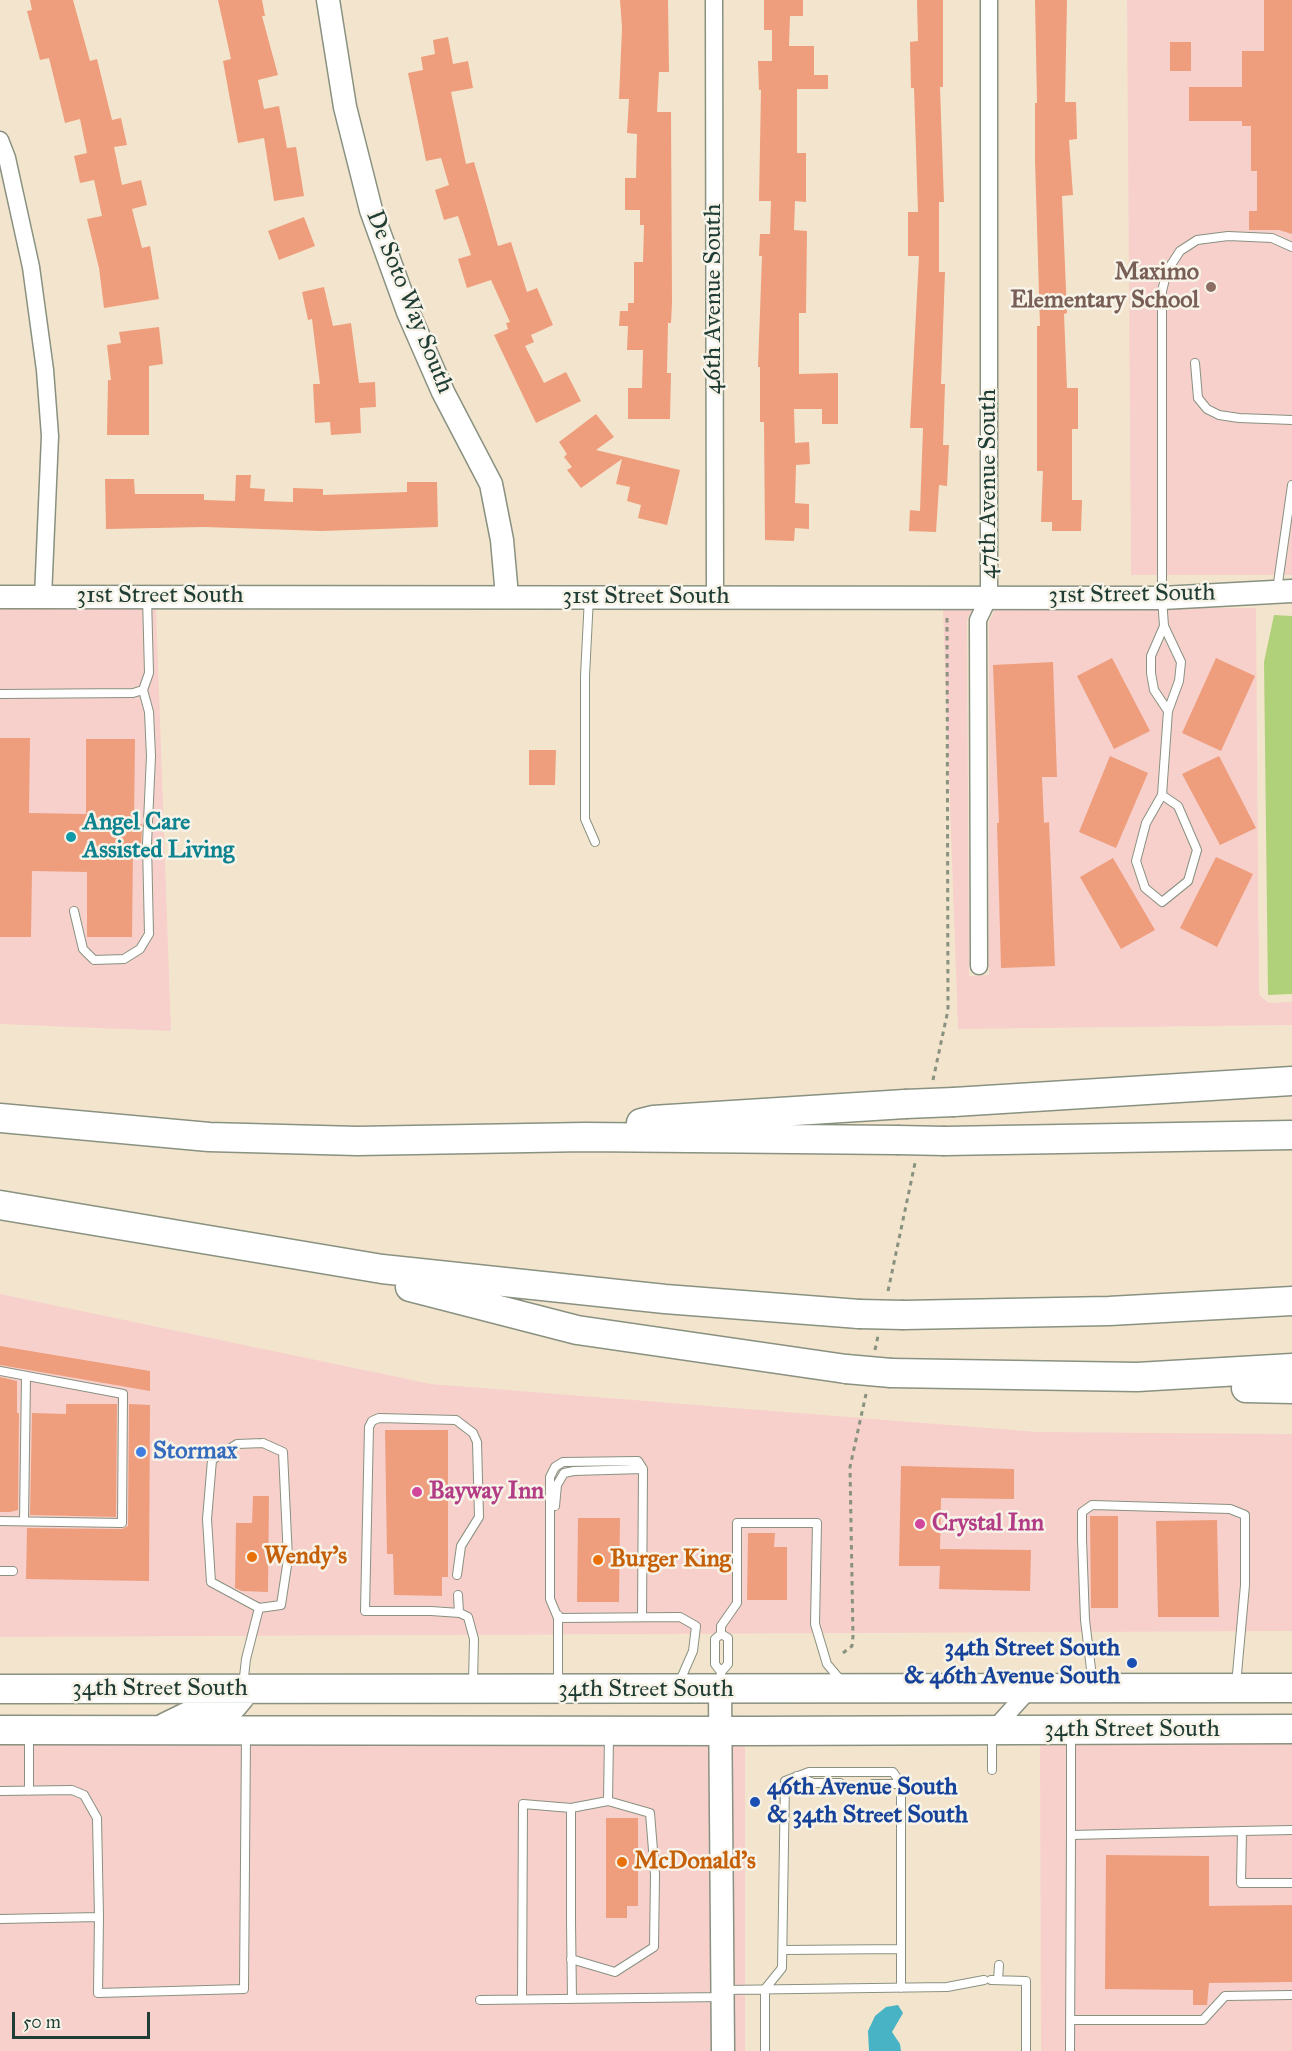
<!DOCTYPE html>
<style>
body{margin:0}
#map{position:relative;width:1292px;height:2051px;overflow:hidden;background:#f3e5cd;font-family:"IM FELL Great Primer",serif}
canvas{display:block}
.scale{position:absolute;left:12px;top:2012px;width:138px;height:27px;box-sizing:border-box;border:3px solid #1f3d34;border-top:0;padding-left:8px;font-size:18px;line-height:21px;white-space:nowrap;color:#1f3d34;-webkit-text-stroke:4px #f7f3e8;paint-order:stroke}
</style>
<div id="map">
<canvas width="1292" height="2051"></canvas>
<div class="scale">50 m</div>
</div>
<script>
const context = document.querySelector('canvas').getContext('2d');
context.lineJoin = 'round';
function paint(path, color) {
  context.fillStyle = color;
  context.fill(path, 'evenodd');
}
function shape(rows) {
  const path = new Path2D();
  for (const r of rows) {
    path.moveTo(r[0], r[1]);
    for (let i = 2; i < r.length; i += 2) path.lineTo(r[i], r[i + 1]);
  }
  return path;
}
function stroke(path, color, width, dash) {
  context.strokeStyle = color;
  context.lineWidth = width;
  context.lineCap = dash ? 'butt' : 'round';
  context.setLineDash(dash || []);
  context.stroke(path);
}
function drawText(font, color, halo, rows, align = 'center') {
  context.font = font + ' "IM FELL Great Primer",serif';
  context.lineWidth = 5;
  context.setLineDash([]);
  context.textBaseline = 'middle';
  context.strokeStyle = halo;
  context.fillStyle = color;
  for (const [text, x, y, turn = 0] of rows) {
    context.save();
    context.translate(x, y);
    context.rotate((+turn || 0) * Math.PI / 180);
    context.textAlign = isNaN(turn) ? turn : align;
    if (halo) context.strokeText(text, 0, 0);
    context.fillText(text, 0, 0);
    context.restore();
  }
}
paint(shape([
 [1127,0,1292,0,1292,575,1131,575],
 [0,606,156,607,171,1031,0,1024],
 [943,607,973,607,967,620,969,976,989,975,989,622,996,607,1256,608,1259,995,1269,1003,1292,1002,1292,1025,958,1029],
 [0,1294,431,1384,1038,1432,1292,1434,1292,1631,0,1637],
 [1292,1738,1292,2051,1041,2051,1040,1740],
 [490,1740,710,1741,712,2051,0,2051,0,1745],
 [731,1741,745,1741,745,2051,733,2051]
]), '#f7d0cc');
paint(shape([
 [1274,615,1292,616,1292,994,1268,995,1264,662]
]), '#b0d179');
paint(shape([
 [898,2005,903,2013,892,2032,900,2044,901,2051,869,2051,868,2031,875,2016,886,2007]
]), '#47b3c4');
paint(shape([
 [30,0,73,0,90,61,97,59,112,120,121,118,127,145,114,147,122,185,141,180,147,205,132,209,142,248,150,246,159,299,104,308,99,268,87,219,102,216,94,180,80,183,74,156,87,153,80,119,65,123,49,58,40,60,27,11,32,10],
 [218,0,262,0,265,16,262,16,278,75,258,80,264,109,279,106,287,148,296,147,304,196,274,201,264,138,238,143,223,61,231,59],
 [620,0,668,0,669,72,659,72,657,112,671,112,672,303,671,323,668,323,667,373,671,373,670,419,628,419,628,388,642,388,643,350,627,350,628,326,619,326,620,311,628,311,628,303,634,303,634,262,643,262,644,225,640,225,640,210,625,210,625,178,636,178,637,134,627,133,629,99,619,99,622,28],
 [764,0,803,0,803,16,790,16,789,46,814,46,814,75,828,75,828,89,797,89,797,153,806,153,806,202,795,201,794,230,807,231,806,313,799,313,799,374,838,373,838,424,822,424,822,409,794,409,795,443,809,442,810,464,796,465,795,503,809,504,809,529,795,528,794,541,765,540,764,422,760,422,760,367,758,367,762,256,759,256,760,234,770,234,771,201,759,201,761,90,759,90,758,61,772,61,772,30,764,30],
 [917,0,943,0,943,87,940,87,944,202,939,202,939,272,945,272,941,384,945,384,943,445,949,445,947,486,939,485,936,532,909,531,910,510,920,511,923,428,910,428,919,256,908,256,908,212,918,212,914,88,911,88,910,42,918,41],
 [1035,0,1067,0,1065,102,1076,102,1077,139,1069,140,1073,195,1062,196,1067,313,1064,314,1067,388,1078,388,1078,429,1072,429,1072,500,1082,500,1081,531,1052,531,1052,522,1041,522,1043,471,1037,471,1037,326,1040,326,1035,160,1035,103,1037,103],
 [1264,0,1292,0,1292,234,1279,230,1249,230,1249,211,1257,211,1257,171,1251,171,1251,126,1242,126,1242,121,1189,121,1189,87,1242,87,1242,51,1264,51],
 [448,37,453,64,468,61,473,88,451,92,466,164,474,162,498,246,511,242,527,292,537,288,553,325,531,335,534,342,525,346,544,383,566,372,581,401,536,423,494,335,508,329,506,323,510,322,491,280,467,288,458,259,471,255,458,216,444,220,435,190,449,185,441,158,426,161,408,73,423,70,421,57,435,54,433,40],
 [1170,42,1191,42,1191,71,1170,71],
 [304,217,315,246,279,260,268,231],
 [324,287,333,326,351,323,359,383,375,382,376,407,360,408,361,433,331,435,330,422,315,423,313,384,320,384,312,319,308,320,302,292],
 [159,327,163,364,149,366,149,435,107,435,108,380,111,380,107,345,121,343,119,332],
 [596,414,614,437,596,450,680,470,667,525,638,518,641,505,627,501,630,487,616,484,622,459,581,488,567,470,572,467,564,457,567,454,559,442],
 [236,475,251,475,250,488,265,489,264,501,293,502,293,488,323,489,323,495,407,492,407,482,437,482,438,527,322,531,204,527,106,529,105,479,134,479,135,494,204,494,204,500,235,501],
 [1112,658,1150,731,1114,749,1077,676],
 [1216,658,1255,676,1221,751,1182,733],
 [1053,662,1057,777,1042,777,1044,823,1049,822,1055,966,1001,968,997,823,999,823,993,665],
 [0,738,30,738,29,813,86,814,86,739,135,739,134,824,142,824,141,850,133,850,132,937,87,937,87,872,32,871,31,937,0,937],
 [529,750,556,750,555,785,529,785],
 [1110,756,1148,773,1116,848,1079,832],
 [1219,756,1256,828,1220,845,1182,774],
 [1216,857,1253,874,1217,947,1180,928],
 [1113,858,1155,930,1121,949,1080,877],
 [0,1346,150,1371,150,1391,0,1365],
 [0,1377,17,1381,17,1413,19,1413,18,1510,10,1512,0,1512],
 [66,1404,117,1404,116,1517,30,1515,32,1413,66,1414],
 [129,1404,150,1405,149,1581,26,1579,27,1528,122,1529,128,1526],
 [385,1430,448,1430,448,1577,442,1577,442,1596,394,1595,393,1554,387,1554],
 [901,1466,1014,1469,1014,1499,941,1498,940,1549,1031,1550,1030,1591,939,1589,940,1566,899,1566],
 [253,1496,269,1496,268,1592,242,1591,235,1588,236,1523,252,1523],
 [1090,1516,1118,1516,1118,1608,1091,1608],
 [578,1518,620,1518,619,1602,577,1602],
 [1217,1520,1219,1617,1158,1617,1156,1521],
 [748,1533,775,1533,774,1547,787,1547,787,1600,747,1600],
 [606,1818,638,1818,638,1906,627,1906,627,1918,606,1918],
 [1106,1855,1209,1856,1209,1906,1292,1905,1292,1982,1209,1983,1207,2005,1193,2005,1193,1990,1105,1989]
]), '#ee9e7c');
const lane = shape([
 [1195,363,1198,398,1207,409,1219,415,1239,418,1292,420],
 [1277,590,1292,485],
 [589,597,585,676,585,819,595,842],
 [1164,626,1151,656,1151,673,1154,690,1168,711],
 [0,694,133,693,143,690,149,673,147,597],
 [1162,795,1178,806,1197,850,1188,881,1162,902,1145,888,1136,861,1146,823,1162,795,1168,711,1179,681,1181,662,1164,626,1162,598,1162,291,1167,271,1180,251,1197,240,1228,236,1272,238,1292,247],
 [74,911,83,949,94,960,124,959,140,949,149,934,147,844,151,756,149,712,143,690],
 [0,1371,123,1394,122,1523,0,1521],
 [263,1443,283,1452,288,1559,281,1605,259,1608,211,1582,207,1519,212,1460,237,1444,263,1443],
 [555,1506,557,1485,564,1473,574,1471,643,1469],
 [24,1521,26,1376],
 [0,1571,13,1571],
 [457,1575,461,1546,479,1517,477,1442,473,1433,456,1420,379,1418,372,1421,369,1427,365,1611,431,1611,460,1613,468,1617,474,1639,473,1683],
 [458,1595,459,1613],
 [558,1615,558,1683],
 [558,1618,550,1599,550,1477,555,1467,563,1462,638,1461,643,1469,642,1617],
 [558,1618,680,1617,696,1626,693,1651,679,1683],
 [721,1634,721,1626,737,1603,737,1523,817,1523,815,1624,827,1664,843,1683],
 [720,1683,721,1672,715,1664,715,1639,721,1634,728,1638,728,1664,721,1672],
 [1093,1685,1085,1620,1082,1539,1082,1512,1092,1505,1230,1509,1245,1515,1245,1585,1236,1685],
 [243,1686,246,1659,259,1608],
 [992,1734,992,1770],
 [1071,1735,1071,1835,1242,1831,1241,1883,1292,1883],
 [797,1776,813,1783,840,1783],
 [873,1784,901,1784],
 [0,1791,72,1790,84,1795,97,1818,99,1917],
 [29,1791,29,1734],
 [608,1801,609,1736],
 [1242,1831,1292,1830],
 [0,1919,99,1917,98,1993,244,1989,246,1734],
 [783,1950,901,1949],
 [571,1959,615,1972,654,1947,655,1875,650,1813,608,1801,571,1808,571,1922,572,1999],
 [991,1980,1026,1981,1026,2051],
 [998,1980,999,1965],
 [724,1990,947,1987,984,1980],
 [522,1999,523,1804,571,1808],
 [480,2000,723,1997],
 [1070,2020,1203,2020,1225,1996,1292,1995],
 [765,2051,765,1989,782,1968,785,1781,809,1772,893,1772,901,1784,901,1988],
 [1070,2051,1071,1835]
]);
const street = shape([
 [714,0,715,598],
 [0,140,7,158,31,267,45,370,50,436,43,597],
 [979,966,978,620,989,597,989,0],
 [992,1731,1030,1689]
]);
const secondary = shape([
 [328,0,345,107,371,210,408,312,443,392,491,484,502,540,507,596],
 [0,597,1162,598,1292,591],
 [720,1690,723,2051]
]);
const highway = shape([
 [954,1102,1292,1081],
 [0,1118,209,1137,357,1141,585,1137,897,1140],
 [641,1123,653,1120,905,1104],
 [945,1141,1292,1135],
 [0,1205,382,1269,665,1299,859,1314],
 [410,1287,577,1330,846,1369],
 [904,1315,1109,1311,1292,1301],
 [891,1373,1137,1377,1292,1368],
 [1246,1388,1292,1389],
 [0,1689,1292,1688],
 [166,1727,199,1711,233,1705,242,1694],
 [0,1730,751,1731,1292,1729]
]);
stroke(lane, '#899180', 10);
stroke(street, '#899180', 19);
stroke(secondary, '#899180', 25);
stroke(highway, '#899180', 31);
stroke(shape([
 [933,1080,948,1010,947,617],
 [888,1291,915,1163],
 [875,1350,878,1336],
 [843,1653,852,1646,853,1636,850,1467,866,1394]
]), '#899180', 3, [4.5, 4.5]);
stroke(lane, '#fff', 8);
stroke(street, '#fff', 16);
stroke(secondary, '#fff', 22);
stroke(highway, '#fff', 28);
const highwayBridge = shape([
 [905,1104,954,1102],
 [897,1140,945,1141],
 [859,1314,904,1315],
 [846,1369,891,1373]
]);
stroke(highwayBridge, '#899180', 31, []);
stroke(highwayBridge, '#fff', 28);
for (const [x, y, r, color] of [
 [1211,287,6,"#8d6e63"],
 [71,837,6,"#0f9aa8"],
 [141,1452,6,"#3f7fe0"],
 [417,1492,6,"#d1479c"],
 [920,1524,6,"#d1479c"],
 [252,1557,6,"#e8710a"],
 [598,1560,6,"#e8710a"],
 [1132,1663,6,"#1a4fb4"],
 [755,1802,6,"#1a4fb4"],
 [622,1862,6,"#e8710a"]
]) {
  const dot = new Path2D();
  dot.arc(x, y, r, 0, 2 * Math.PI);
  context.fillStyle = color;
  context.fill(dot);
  stroke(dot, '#f7f3e8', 2);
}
drawText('bold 24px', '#785e54', '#f7f3e8', [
 ["Maximo",1199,273],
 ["Elementary School",1199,301]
], 'right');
drawText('24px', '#1f3d34', '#f7f3e8', [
 ["46th Avenue South",714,299,-90],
 ["De Soto Way South",409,302,68],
 ["47th Avenue South",989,484,-90],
 ["31st Street South",1132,595,-1],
 ["31st Street South",160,596],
 ["31st Street South",646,597],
 ["34th Street South",160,1689],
 ["34th Street South",646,1690],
 ["34th Street South",1132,1730]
]);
drawText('bold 24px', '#0d838f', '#f7f3e8', [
 ["Angel Care",83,823],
 ["Assisted Living",83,851]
], 'left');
drawText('bold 24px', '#366cbe', '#f7f3e8', [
 ["Stormax",153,1452]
], 'left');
drawText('bold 24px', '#b23c85', '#f7f3e8', [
 ["Bayway Inn",429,1492],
 ["Crystal Inn",932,1524]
], 'left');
drawText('bold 24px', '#c56008', '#f7f3e8', [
 ["Wendy's",264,1557],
 ["Burger King",610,1560],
 ["McDonald's",634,1862]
], 'left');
drawText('bold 24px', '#164399', '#f7f3e8', [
 ["34th Street South",1120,1649],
 ["& 46th Avenue South",1120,1677],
 ["46th Avenue South",767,1788,"left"],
 ["& 34th Street South",767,1816,"left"]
], 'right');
</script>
